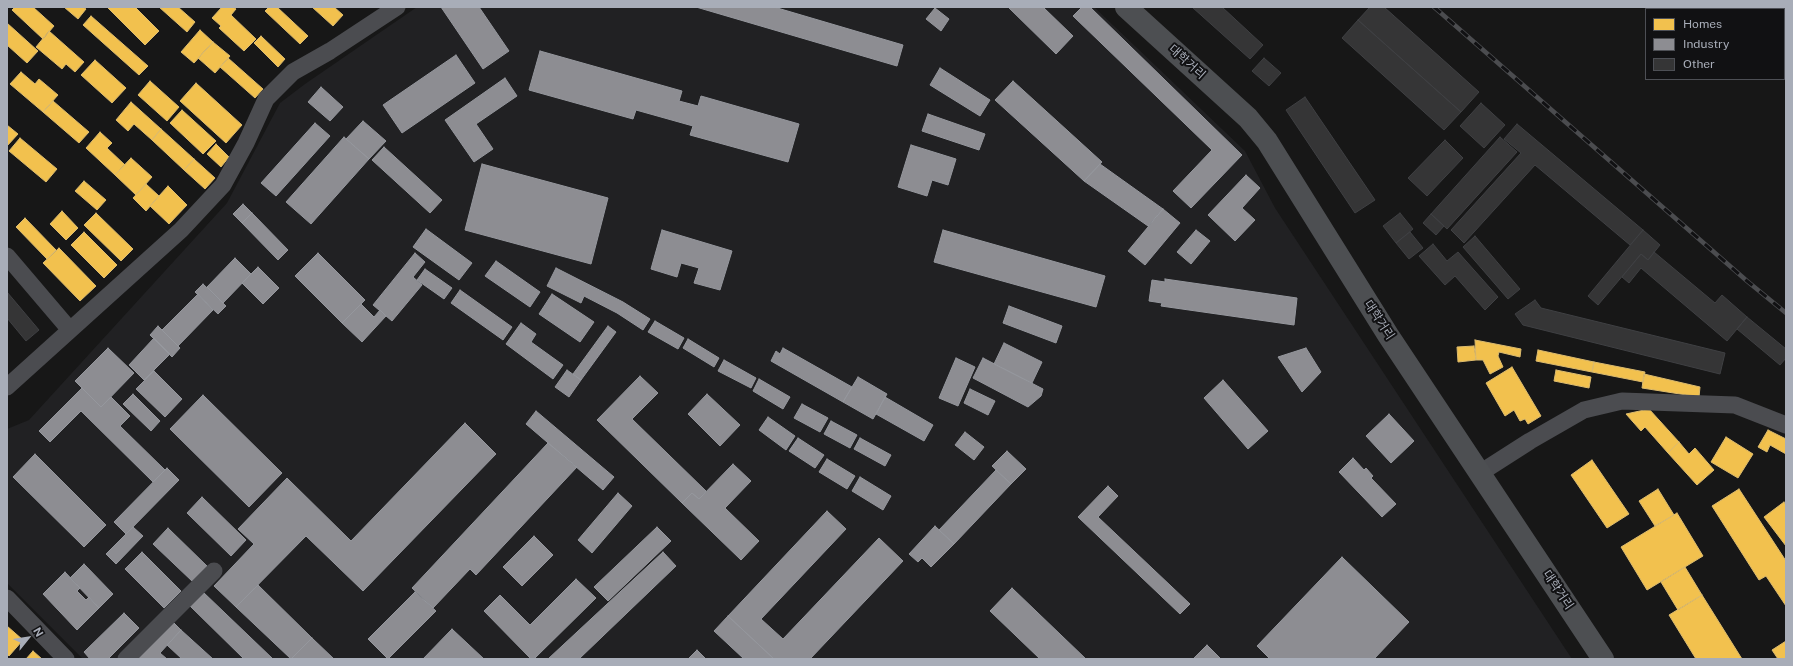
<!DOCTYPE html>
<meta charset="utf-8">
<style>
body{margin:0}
#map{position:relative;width:1793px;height:666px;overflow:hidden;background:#171717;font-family:"Public Sans",sans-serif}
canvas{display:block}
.frame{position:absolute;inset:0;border:8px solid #a8adb8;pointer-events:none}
.legend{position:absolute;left:1645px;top:8px;width:140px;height:72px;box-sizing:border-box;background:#111113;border:1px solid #4d4f55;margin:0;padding:5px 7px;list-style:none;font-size:12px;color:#a8adb8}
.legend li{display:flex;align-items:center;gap:8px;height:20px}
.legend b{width:20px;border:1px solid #4d4f55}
.north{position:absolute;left:8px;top:618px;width:40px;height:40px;-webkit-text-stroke:3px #111113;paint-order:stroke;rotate:60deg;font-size:11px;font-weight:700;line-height:16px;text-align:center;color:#a8adb8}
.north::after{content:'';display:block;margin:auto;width:14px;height:18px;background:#a8adb8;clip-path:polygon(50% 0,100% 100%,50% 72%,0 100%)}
</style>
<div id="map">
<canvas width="1793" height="666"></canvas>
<div class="frame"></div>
<ul class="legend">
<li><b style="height:11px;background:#f2c14e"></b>Homes</li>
<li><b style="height:11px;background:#8d8d92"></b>Industry</li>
<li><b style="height:11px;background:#353536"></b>Other</li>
</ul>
<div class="north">N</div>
</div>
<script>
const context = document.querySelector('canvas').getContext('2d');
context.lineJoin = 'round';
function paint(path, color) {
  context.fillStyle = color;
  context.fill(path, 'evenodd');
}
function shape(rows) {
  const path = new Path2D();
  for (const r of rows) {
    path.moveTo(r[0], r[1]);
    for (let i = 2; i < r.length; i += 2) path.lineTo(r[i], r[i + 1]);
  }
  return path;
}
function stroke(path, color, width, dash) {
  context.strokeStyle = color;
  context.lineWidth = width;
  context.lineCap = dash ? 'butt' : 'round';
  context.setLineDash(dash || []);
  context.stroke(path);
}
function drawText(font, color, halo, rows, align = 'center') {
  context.font = font + ' "Public Sans","Noto Sans KR",sans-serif';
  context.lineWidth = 4;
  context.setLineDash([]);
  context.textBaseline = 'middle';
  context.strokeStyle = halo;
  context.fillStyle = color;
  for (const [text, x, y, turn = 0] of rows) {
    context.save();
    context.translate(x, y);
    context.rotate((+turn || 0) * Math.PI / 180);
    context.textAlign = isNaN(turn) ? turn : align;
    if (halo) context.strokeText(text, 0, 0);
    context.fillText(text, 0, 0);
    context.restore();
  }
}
paint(shape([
 [417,7,1094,7,1245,151,1275,208,1572,659,83,659,7,583,7,429,29,420,227,203,280,103,305,84]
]), '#212123');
const homes = shape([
 [15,7,33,7,54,26,43,39,12,10,15,7],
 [64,7,83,7,86,9,78,19,64,7],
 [107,7,135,7,159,31,145,45,107,7],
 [159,7,178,7,195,22,187,32,159,7],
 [222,7,233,7,236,9,231,15,256,39,244,51,219,28,221,26,212,18,222,7],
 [269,7,277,7,308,36,300,44,265,11,269,7],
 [312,7,334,7,343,15,333,26,312,7],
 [91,16,148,66,139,75,83,25,91,16],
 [7,23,38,51,27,63,7,45,7,23],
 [200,30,213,42,194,63,181,52,200,30],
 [49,31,84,62,75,72,66,64,62,69,36,47,49,31],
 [261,36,285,59,278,67,254,43,261,36],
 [213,42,230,56,215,73,198,58,213,42],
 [228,58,263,89,255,98,220,67,228,58],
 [95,60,126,88,112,103,81,75,95,60],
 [21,72,35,84,39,79,58,95,43,112,10,84,21,72],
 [150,81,179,107,167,121,138,95,150,81],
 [196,83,242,125,226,143,180,101,196,83],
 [53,101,89,132,79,143,43,112,53,101],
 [131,102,161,129,152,140,134,124,128,131,116,120,131,102],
 [182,110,216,141,203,154,170,123,182,110],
 [7,125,18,134,7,146,7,125],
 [161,129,194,159,184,170,152,140,161,129],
 [100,132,112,143,107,148,125,165,115,175,86,148,100,132],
 [20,138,57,169,46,182,9,151,20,138],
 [216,144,229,157,221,167,207,154,216,144],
 [131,158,152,177,136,195,115,175,131,158],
 [194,159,215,178,205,189,184,170,194,159],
 [84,181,106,200,97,210,75,191,84,181],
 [146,184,159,196,146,211,133,198,146,184],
 [168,186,187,205,169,224,150,206,168,186],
 [62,211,78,228,66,240,50,224,62,211],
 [96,213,133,249,121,261,84,225,96,213],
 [25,218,56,250,47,259,16,227,25,218],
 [84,232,117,265,104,278,71,245,84,232],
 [59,248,96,286,80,301,43,263,59,248],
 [1475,340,1521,349,1520,357,1499,352,1498,356,1503,367,1490,374,1483,360,1476,360,1475,340],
 [1474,346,1476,360,1458,362,1457,347,1474,346],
 [1538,350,1594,362,1592,372,1536,361,1538,350],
 [1594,362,1645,372,1643,382,1592,372,1594,362],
 [1512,367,1541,416,1528,424,1525,419,1520,421,1514,410,1505,416,1486,383,1512,367],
 [1556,370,1591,377,1589,388,1554,381,1556,370],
 [1644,374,1700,387,1699,397,1642,388,1644,374],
 [1649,409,1679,442,1668,453,1645,427,1641,431,1626,414,1649,409],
 [1768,430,1786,439,1786,454,1770,445,1767,452,1758,447,1768,430],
 [1726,437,1753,454,1738,478,1711,462,1726,437],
 [1679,442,1689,454,1695,448,1714,470,1697,485,1668,453,1679,442],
 [1592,460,1629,514,1607,528,1571,475,1592,460],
 [1658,489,1674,515,1655,526,1639,501,1658,489],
 [1739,489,1786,561,1786,606,1766,576,1759,580,1712,506,1739,489],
 [1784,502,1786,505,1786,546,1764,517,1784,502],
 [1677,513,1703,556,1647,590,1621,547,1677,513],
 [1685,567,1702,595,1678,610,1661,582,1685,567],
 [1702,595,1742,659,1696,659,1669,615,1702,595],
 [7,626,23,640,9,656,7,654,7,626],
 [1786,641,1786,659,1778,659,1772,650,1786,641],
 [33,651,42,659,26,659,33,651]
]);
paint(homes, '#f2c14e');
stroke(homes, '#dcbb6e', 1);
const industry = shape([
 [441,7,479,7,509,51,483,69,441,7],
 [696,7,774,7,903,45,897,66,696,7],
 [1008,7,1043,7,1073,36,1056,54,1008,7],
 [1082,7,1090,7,1242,155,1191,208,1173,191,1212,150,1073,16,1082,7],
 [935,8,949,19,941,31,926,19,935,8],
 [540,51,682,91,679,101,698,106,701,96,799,124,788,162,690,135,693,126,636,110,633,119,529,90,540,51],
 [456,55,475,83,402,133,383,105,456,55],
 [940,68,990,100,980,116,930,85,940,68],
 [505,78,517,96,476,124,493,149,474,162,445,120,505,78],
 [1013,81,1102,162,1084,181,995,100,1013,81],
 [321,87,343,107,330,121,308,102,321,87],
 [928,114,985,134,979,150,922,131,928,114],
 [363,121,386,141,369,159,346,139,363,121],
 [315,123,330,136,276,196,261,183,315,123],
 [344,137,369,159,311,224,286,202,344,137],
 [911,145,956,159,948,185,932,180,927,196,898,187,911,145],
 [384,147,442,200,430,213,372,160,384,147],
 [482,164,608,198,591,264,465,230,482,164],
 [1100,164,1163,209,1148,226,1084,181,1100,164],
 [1246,175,1260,188,1242,208,1255,220,1235,241,1208,215,1246,175],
 [243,204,252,213,242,223,233,214,243,204],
 [1163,209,1180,223,1145,265,1128,251,1163,209],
 [252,213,288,250,278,260,242,223,252,213],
 [426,229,472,263,459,280,413,247,426,229],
 [662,230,732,251,720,290,694,283,699,268,681,263,677,277,651,269,662,230],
 [943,230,1105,276,1096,307,934,262,943,230],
 [1196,230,1210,241,1191,264,1177,252,1196,230],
 [318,253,365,300,342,323,295,276,318,253],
 [415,253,425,262,413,277,422,285,392,321,373,305,415,253],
 [235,258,251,274,223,303,207,287,235,258],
 [496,261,540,292,530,307,485,276,496,261],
 [258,267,279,288,263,304,242,283,258,267],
 [556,268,623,302,650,319,643,330,617,313,584,296,581,303,547,286,556,268],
 [425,269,452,288,444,299,417,280,425,269],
 [1165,279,1297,298,1294,325,1161,306,1162,303,1149,301,1152,280,1165,282,1165,279],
 [203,284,226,306,218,314,195,292,203,284],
 [460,290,512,327,503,340,451,303,460,290],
 [198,294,213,310,178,346,162,330,198,294],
 [552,294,594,322,580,342,539,314,552,294],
 [361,304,374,317,380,310,386,316,362,342,342,323,361,304],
 [1009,306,1062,326,1056,343,1003,323,1009,306],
 [655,321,684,338,678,349,648,332,655,321],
 [521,323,536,334,531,342,563,365,553,379,506,344,521,323],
 [158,326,180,348,172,357,150,335,158,326],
 [608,326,616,332,581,380,573,374,608,326],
 [154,338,170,354,144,380,129,365,154,338],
 [688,339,719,358,714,367,683,348,688,339],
 [1004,343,1042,362,1032,383,994,364,1004,343],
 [108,348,134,373,101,407,75,381,108,348],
 [783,348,852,387,843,402,771,361,776,351,780,354,783,348],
 [1306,348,1321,372,1302,392,1278,357,1306,348],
 [956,358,975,367,958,406,939,398,956,358],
 [983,358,1043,389,1041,396,1028,407,973,378,983,358],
 [724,360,756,378,751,388,718,371,724,360],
 [567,370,581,380,569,397,555,387,567,370],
 [154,371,182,399,165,417,136,389,154,371],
 [640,376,658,393,632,419,706,491,699,499,692,493,682,503,597,420,640,376],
 [858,377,887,394,873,419,843,402,858,377],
 [759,379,790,397,783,409,753,391,759,379],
 [1223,380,1268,431,1248,449,1204,398,1223,380],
 [82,388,101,407,111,397,130,416,120,426,165,470,153,482,81,411,50,442,39,431,82,388],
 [970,389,995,401,988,415,964,403,970,389],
 [133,394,160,421,151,431,123,404,133,394],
 [707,394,740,425,720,446,688,414,707,394],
 [203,395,282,473,249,507,170,429,203,395],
 [885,397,933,425,924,441,876,414,885,397],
 [802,404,828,418,820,432,794,418,802,404],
 [536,411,614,477,603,490,526,424,536,411],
 [1389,414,1414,441,1391,463,1366,436,1389,414],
 [768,417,795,436,786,450,759,430,768,417],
 [831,421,857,435,850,448,824,434,831,421],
 [465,423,496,454,363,591,306,536,236,607,214,586,254,544,238,529,287,478,351,541,465,423],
 [965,432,984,447,974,460,955,445,965,432],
 [798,438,824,455,815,468,789,451,798,438],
 [860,438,891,455,885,466,854,449,860,438],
 [548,443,577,467,476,575,470,569,433,608,412,588,548,443],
 [1007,451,1026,469,1011,484,992,466,1007,451],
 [35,454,106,525,84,547,13,477,35,454],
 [1353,458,1364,470,1366,468,1373,476,1371,478,1396,504,1382,517,1339,472,1353,458],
 [827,459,855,476,847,489,819,472,827,459],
 [733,464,751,481,725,508,759,541,741,560,682,503,692,493,699,499,733,464],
 [167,468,179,480,126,534,114,522,167,468],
 [996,470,1011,484,954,544,939,530,996,470],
 [860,477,891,496,883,510,852,491,860,477],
 [1108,486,1118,496,1098,517,1190,604,1180,614,1078,517,1108,486],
 [618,493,632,506,592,553,578,540,618,493],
 [202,497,246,540,231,556,187,513,202,497],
 [827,511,846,529,761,619,783,639,879,538,903,561,810,659,774,659,728,616,827,511],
 [935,526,954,544,931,567,922,558,918,562,909,554,935,526],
 [133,527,143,536,116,564,106,554,133,527],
 [657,527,671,541,608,601,594,587,657,527],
 [168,528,208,567,193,582,153,544,168,528],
 [534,536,553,555,522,586,503,567,534,536],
 [142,552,181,591,164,608,125,569,142,552],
 [663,552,676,566,579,659,548,659,663,552],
 [1342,557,1409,622,1374,659,1270,659,1257,646,1342,557],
 [84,564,113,594,99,608,70,578,84,564],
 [65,572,80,588,77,591,86,600,89,597,99,608,77,630,43,594,65,572],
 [576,579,596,598,534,659,531,659,484,611,500,595,530,625,576,579],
 [258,585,312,638,291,659,236,607,258,585],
 [1012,588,1086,659,1040,659,990,611,1012,588],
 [202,591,273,659,244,659,189,605,202,591],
 [415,592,436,611,388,659,368,639,415,592],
 [124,613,139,628,108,659,90,659,84,652,124,613],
 [728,616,774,659,744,659,714,631,728,616],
 [170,619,181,630,160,653,167,659,133,659,170,619],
 [452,629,484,659,423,659,452,629],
 [181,630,213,659,182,659,167,645,181,630],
 [312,638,334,659,291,659,312,638],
 [1207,645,1221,659,1193,659,1207,645],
 [697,650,706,659,688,659,697,650]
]);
paint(industry, '#8d8d92');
stroke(industry, '#95979d', 1);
const building = shape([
 [1192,7,1222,7,1263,45,1250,59,1192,7],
 [1370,7,1384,7,1479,92,1461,112,1358,20,1370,7],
 [1358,20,1461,112,1444,130,1342,38,1358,20],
 [1264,58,1281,73,1269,86,1252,71,1264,58],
 [1305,97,1375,200,1355,213,1286,110,1305,97],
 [1481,103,1505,125,1484,148,1460,126,1481,103],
 [1517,124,1643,230,1630,245,1535,165,1464,243,1451,230,1521,153,1504,139,1517,124],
 [1500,137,1517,152,1447,229,1431,214,1500,137],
 [1445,140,1463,158,1427,196,1408,178,1445,140],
 [1400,213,1413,229,1396,243,1383,226,1400,213],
 [1431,214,1444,226,1436,235,1423,223,1431,214],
 [1643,230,1660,245,1648,260,1641,254,1598,305,1588,296,1643,230],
 [1410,232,1423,248,1409,259,1396,243,1410,232],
 [1475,236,1520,289,1508,299,1463,247,1475,236],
 [1433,244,1447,261,1458,252,1498,297,1485,310,1455,276,1445,285,1419,256,1433,244],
 [1654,252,1715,303,1722,295,1747,317,1727,341,1641,268,1629,283,1622,277,1641,254,1648,260,1654,252],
 [7,292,39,330,26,341,7,318,7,292],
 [1535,300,1541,308,1725,353,1720,374,1523,325,1515,314,1535,300],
 [1747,317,1786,349,1786,358,1780,365,1737,329,1747,317]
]);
paint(building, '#353536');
stroke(building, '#3f4043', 1);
stroke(shape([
 [7,256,70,330],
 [7,387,181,230,223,185,246,143,266,99,293,72,330,51,397,7],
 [1480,473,1530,441,1584,410,1622,401,1735,405,1786,425],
 [7,598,66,659],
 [126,659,214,571]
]), '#4b4c50', 17);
stroke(shape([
 [1126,7,1248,118,1267,141,1388,335,1603,659]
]), '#4d4f52', 22);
const rail = shape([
 [1434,7,1747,281,1786,313]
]);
stroke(rail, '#4b4c4f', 4.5);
stroke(rail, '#111113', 3, [9]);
drawText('12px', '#a8adb8', '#111113', [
 ["대학거리",1187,62,42],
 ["대학거리",1379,320,57],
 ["대학거리",1558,590,56]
]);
</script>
